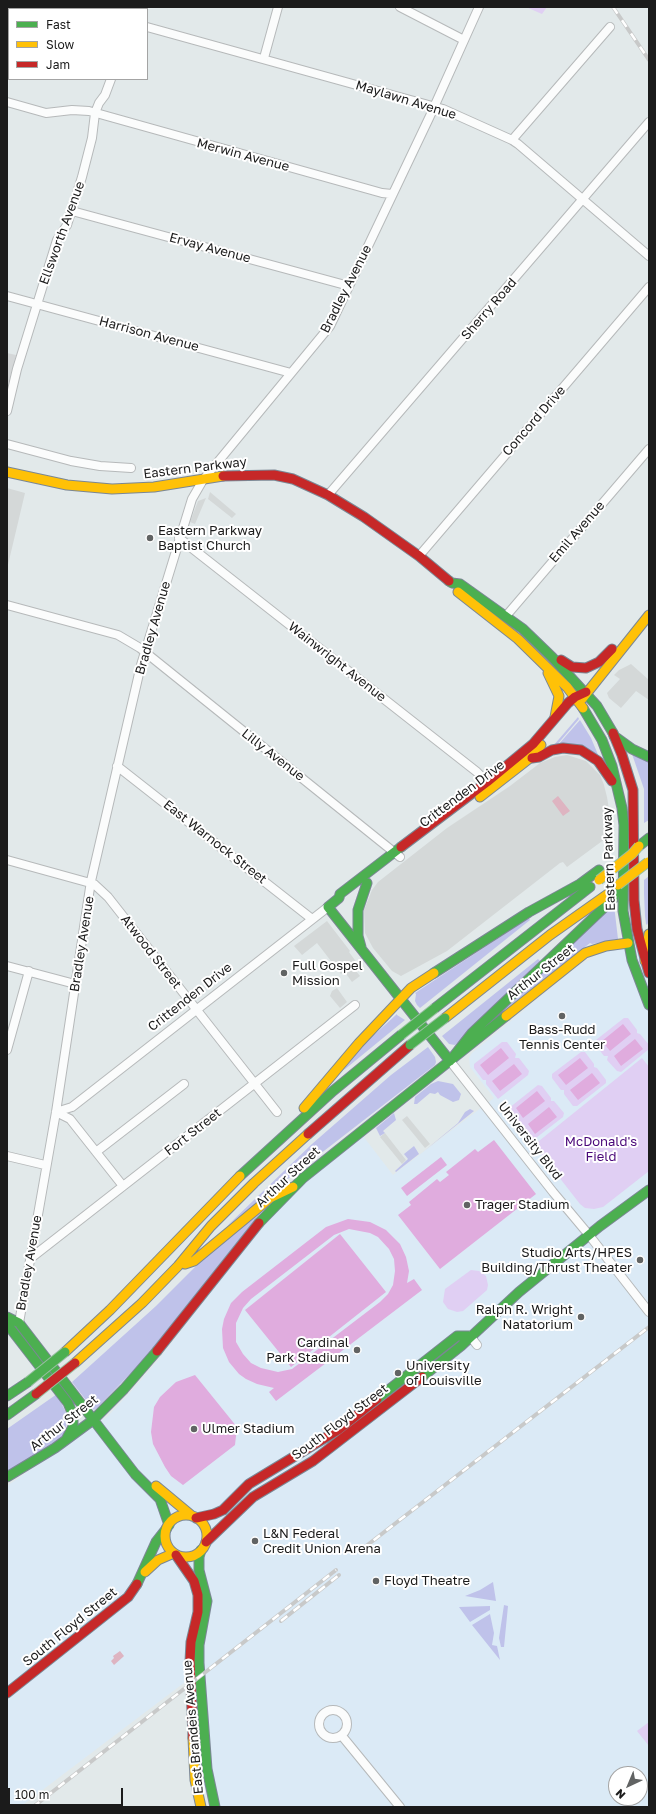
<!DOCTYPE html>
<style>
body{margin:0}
#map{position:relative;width:656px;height:1814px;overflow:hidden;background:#e2e9ea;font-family:"Golos Text",sans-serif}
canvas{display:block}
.frame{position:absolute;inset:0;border:8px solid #1b1b1b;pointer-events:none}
.legend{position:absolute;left:8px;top:8px;width:140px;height:72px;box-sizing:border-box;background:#fff;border:1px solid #a4a4a4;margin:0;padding:5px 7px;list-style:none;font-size:12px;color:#1b1b1b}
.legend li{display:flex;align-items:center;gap:8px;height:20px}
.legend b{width:20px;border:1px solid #a4a4a4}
.north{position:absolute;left:608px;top:1766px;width:40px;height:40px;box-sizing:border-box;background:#fff;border:1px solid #a4a4a4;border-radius:50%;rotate:224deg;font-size:11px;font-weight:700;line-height:16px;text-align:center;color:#1b1b1b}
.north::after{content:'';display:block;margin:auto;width:14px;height:18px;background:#616363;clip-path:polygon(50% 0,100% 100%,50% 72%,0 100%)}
.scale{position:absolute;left:8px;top:1788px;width:115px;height:18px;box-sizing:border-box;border:2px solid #1b1b1b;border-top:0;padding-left:5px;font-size:12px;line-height:14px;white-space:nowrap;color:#1b1b1b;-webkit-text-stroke:3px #fff;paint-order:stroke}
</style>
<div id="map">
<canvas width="656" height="1814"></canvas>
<div class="frame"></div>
<ul class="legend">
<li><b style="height:5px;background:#4caf50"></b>Fast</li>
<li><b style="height:5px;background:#ffc107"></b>Slow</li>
<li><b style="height:5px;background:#c62828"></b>Jam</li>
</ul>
<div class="north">N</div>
<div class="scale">100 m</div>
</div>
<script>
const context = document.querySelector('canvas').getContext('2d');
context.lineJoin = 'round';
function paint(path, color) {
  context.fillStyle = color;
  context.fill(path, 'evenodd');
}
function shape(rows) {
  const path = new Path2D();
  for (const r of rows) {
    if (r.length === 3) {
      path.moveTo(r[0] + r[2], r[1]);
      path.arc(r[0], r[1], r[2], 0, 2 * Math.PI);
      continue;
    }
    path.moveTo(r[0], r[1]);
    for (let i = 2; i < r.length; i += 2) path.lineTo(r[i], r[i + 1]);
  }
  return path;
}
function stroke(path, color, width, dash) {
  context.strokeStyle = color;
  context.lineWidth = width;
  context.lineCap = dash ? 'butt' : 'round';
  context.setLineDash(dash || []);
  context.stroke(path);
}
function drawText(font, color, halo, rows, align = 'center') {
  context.font = font + ' "Golos Text",sans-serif';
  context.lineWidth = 4;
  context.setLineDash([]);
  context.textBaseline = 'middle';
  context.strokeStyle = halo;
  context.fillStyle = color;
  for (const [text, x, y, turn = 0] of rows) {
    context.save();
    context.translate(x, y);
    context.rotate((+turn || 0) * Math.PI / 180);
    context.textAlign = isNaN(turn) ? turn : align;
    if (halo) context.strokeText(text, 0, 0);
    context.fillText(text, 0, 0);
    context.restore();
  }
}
paint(shape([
 [7,488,25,493,7,569],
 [210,492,236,514,232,518,208,499],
 [206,498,195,524,190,522,198,501],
 [631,664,649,680,649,700,636,691,621,708,609,698,607,693,620,679,614,675,619,670],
 [567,755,586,761,600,775,604,785,607,797,613,833,567,867,563,862,560,863,447,951,401,976,392,971,373,948,365,933,364,910,372,890,378,882,447,828,510,786,540,763,555,757],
 [327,921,350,951,349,952,360,967,356,971,360,976,352,982,344,971,341,974,317,943,302,955,294,946],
 [337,988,347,1002,340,1008,330,996,332,991],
 [407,1116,430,1144,425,1148,402,1120],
 [385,1133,406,1160,402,1164,380,1137]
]), '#d4d8d8');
paint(shape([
 [649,932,649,1807,209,1807,202,1783,197,1673,20,1807,7,1807,7,1486,108,1416,135,1387,160,1358,235,1261,276,1212,305,1183,363,1136,393,1175,494,1098,470,1067,469,1058,472,1053,576,968,599,954],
 [616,1774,640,1774,640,1798,616,1798]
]), '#dbeaf6');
paint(shape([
 [7,353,16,355,7,389]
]), '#d4d7d8');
paint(shape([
 [578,717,579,719,556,746,553,746],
 [580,720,591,738,599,757,558,745],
 [632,754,649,761,649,820,644,823,644,789],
 [649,876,649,921,647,925,646,924,645,916,644,894,644,880],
 [614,905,618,939,592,944,590,943,495,1018],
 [529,918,530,920,420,1008,417,1005,415,1001,416,994,415,993],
 [538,959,540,961,455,1045,449,1044,442,1036],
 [397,1014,397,1015,405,1020,344,1070,353,1054],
 [428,1047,435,1057,436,1062,435,1065,227,1226,312,1144,391,1075],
 [438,1081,453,1084,461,1094,459,1100,453,1102,440,1095,438,1092,435,1094,430,1093,417,1104,414,1104,415,1097,431,1084],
 [470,1109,474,1111,423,1152,458,1123,465,1112],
 [394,1113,396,1120,383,1131,385,1133,380,1136,376,1128],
 [414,1146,419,1154,396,1172,395,1171,408,1159,404,1154],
 [268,1204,157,1346,97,1408,94,1410,92,1408,72,1382,156,1306,217,1245],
 [57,1394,67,1415,66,1429,61,1439,7,1473,7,1429],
 [493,1582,496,1601,465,1596,480,1590],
 [504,1605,508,1606,504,1647,501,1647,499,1638],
 [490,1606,490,1610,470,1622,459,1607],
 [490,1614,494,1633,492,1645,497,1646,500,1660,472,1625]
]), '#bfc2ea');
paint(shape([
 [7,7,120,7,119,9,9,9,9,52,7,51]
]), '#cbc1d6');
paint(shape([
 [526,7,547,7,542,14],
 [624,1018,628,1018,637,1030,637,1033,640,1034,649,1045,649,1049,621,1072,617,1071,607,1060,608,1056,604,1056,595,1044,596,1040],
 [502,1042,507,1042,516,1054,515,1058,519,1058,529,1071,528,1075,498,1099,486,1084,486,1080,483,1080,474,1068,474,1064],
 [581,1052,585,1052,594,1064,594,1067,597,1068,606,1080,606,1083,577,1106,573,1106,564,1094,564,1090,561,1090,552,1078,552,1074],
 [642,1058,649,1067,649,1171,603,1207,594,1209,585,1208,580,1204,534,1145],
 [538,1085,542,1086,551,1098,551,1101,554,1101,564,1113,563,1117,532,1141,521,1127,522,1124,518,1124,509,1112,509,1108],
 [471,1270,479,1271,486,1276,488,1285,487,1290,463,1311,457,1312,448,1309,443,1302,445,1289],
 [649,1722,649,1746,637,1731]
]), '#e0cff3');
paint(shape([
 [623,1024,631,1034,610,1051,602,1041],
 [635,1039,643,1049,621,1066,614,1056],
 [501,1048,509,1058,488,1075,480,1065],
 [580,1058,588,1068,566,1085,558,1075],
 [514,1064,522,1074,500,1091,492,1081],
 [592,1073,600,1083,578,1100,570,1090],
 [537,1091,545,1101,523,1118,516,1108],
 [549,1107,557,1117,535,1134,528,1124],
 [494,1140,536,1194,440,1269,398,1215,411,1205,409,1202,437,1179,440,1182,449,1175,446,1172,475,1149,478,1152],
 [441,1157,447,1165,407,1196,401,1188],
 [348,1219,370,1222,386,1230,400,1244,406,1257,409,1271,407,1283,414,1279,422,1290,276,1401,269,1392,274,1388,257,1384,246,1379,239,1374,229,1362,223,1348,222,1329,224,1319,231,1303,242,1292,326,1227],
 [349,1229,370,1233,378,1237,389,1249,394,1259,395,1271,393,1285,388,1294,380,1302,292,1369,278,1372,261,1368,251,1363,243,1354,236,1342,236,1323,243,1308,251,1299,334,1235],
 [340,1234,386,1292,291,1367,245,1310],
 [195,1375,237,1427,235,1445,183,1485,171,1476,165,1467,153,1444,151,1432,154,1407,160,1397,176,1382]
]), '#e0acde');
paint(shape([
 [558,796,570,811,563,816,552,801],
 [120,1651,124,1656,123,1657,114,1665,111,1661,114,1658,113,1656]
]), '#deb4c1');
const street = shape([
 [400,7,464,40],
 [147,27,443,109,512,140,518,144,649,256],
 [264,58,278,7],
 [7,102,46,113,72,110,89,111,382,193,392,194],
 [512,140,610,27],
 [72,211,349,286],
 [7,296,291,373],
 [7,411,17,369,57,240,67,225,82,177,92,138,95,113,99,103,105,95,111,79],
 [7,444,71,461,100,466,131,468],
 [328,495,649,122],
 [179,538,477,772,490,785],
 [419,556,649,287],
 [7,605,118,635,140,648,400,857],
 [506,616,649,449],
 [117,766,312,919],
 [7,860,94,884,108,897,277,1112],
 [7,966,75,984],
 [7,1050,29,971],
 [450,1061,553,1192,589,1235,649,1312],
 [56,1112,72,1107,328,907],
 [56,1112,70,1119,123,1186],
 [96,1152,184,1084],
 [7,1156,45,1165],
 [31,1258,355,1005],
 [19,1323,56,1112,91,881,141,665,192,499,203,480,330,326,430,116,479,7],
 [470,1336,477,1345],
 [333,1724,14],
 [342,1736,400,1807]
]);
const fast = shape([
 [449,581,452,583,460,584,523,629,552,657,597,706,613,733],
 [583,708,602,740,612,766,622,808,624,825,623,911,632,960,649,1005],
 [614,736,632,749,649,757],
 [639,846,649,838],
 [401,847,340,894,339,898,328,907,450,1061],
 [361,947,358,936,358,910,367,883],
 [434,973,529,912,580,884,599,870],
 [435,1008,590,887],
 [450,1061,472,1033,613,899,618,885],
 [240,1176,333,1091,401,1035],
 [259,1223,303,1178,506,1016],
 [7,1317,19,1323,135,1474,160,1499,169,1525],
 [7,1324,68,1403,73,1415,73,1427,67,1438],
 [422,1377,461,1346,519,1292,600,1226,649,1190],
 [7,1396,28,1382],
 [377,1399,457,1336,470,1336],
 [7,1415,36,1394],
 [7,1477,55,1448,93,1420,124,1389,157,1351],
 [201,1550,199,1557,199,1570,207,1601,199,1645,199,1663,207,1769,215,1807],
 [137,1584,156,1542,167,1528]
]);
const slow = shape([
 [7,472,67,485,112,489,154,487,223,476],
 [458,592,518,639,567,687,583,708],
 [548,673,559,696,555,717],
 [582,699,649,615],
 [480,797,530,758,541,745],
 [645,961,649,934],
 [506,1016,585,953,606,946,628,943],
 [445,1018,550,935,608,894],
 [304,1108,359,1043,411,988,434,973],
 [185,1264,194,1261,270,1198,293,1187],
 [65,1352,110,1310,240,1176],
 [75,1363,142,1303,178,1266,211,1226,254,1183,308,1134],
 [156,1486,192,1516],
 [186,1536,21],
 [145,1572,158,1560,174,1553],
 [193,1738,195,1780,201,1807]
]);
const jam = shape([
 [223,476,274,475,293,479,328,495,364,517,419,556,449,581],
 [561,660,572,667,586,668,599,662,612,649],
 [613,733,622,755,633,790,634,900,637,929,649,973],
 [532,758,539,757,552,750,563,748,581,750,598,761,612,781],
 [401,847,487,782,533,744,568,703,575,697,586,692],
 [308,1134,410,1045],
 [157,1351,259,1223],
 [196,1518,214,1514,223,1510,249,1484,338,1430,377,1399],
 [206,1542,253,1497,313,1461,422,1377],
 [176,1555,194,1581,198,1595,198,1612,191,1642,190,1661,193,1738],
 [7,1693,128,1597,137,1584]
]);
stroke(street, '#b6b9ba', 10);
stroke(fast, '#7b8794', 11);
stroke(slow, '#7b8794', 11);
stroke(jam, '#7b8794', 11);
stroke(street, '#fbfcfc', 8);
stroke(fast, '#4caf50', 9);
stroke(slow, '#ffc107', 9);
stroke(jam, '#c62828', 9);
const rail = shape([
 [613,7,649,60],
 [361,1550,649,1327],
 [281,1621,339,1575],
 [33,1807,336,1570]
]);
stroke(rail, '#c8c9c9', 4);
stroke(rail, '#fff', 2.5, [8]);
const fastBridge = shape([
 [401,1035,435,1008],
 [410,1045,445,1018],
 [28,1382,65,1352]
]);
const slowBridge = shape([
 [599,880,632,854,639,846],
 [618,885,648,862]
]);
const jamBridge = shape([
 [36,1394,75,1363]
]);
stroke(fastBridge, '#98bfa1', 11, []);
stroke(slowBridge, '#98bfa1', 11, []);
stroke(jamBridge, '#98bfa1', 11, []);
stroke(fastBridge, '#4caf50', 9);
stroke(slowBridge, '#ffc107', 9);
stroke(jamBridge, '#c62828', 9);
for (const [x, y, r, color] of [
 [150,538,4,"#616363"],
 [284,973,4,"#616363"],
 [562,1016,4,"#616363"],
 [467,1205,4,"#616363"],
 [640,1260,4,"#616363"],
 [581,1317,4,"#616363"],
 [357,1350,4,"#616363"],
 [398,1373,4,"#616363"],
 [194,1429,4,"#616363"],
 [255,1541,4,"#616363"],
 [376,1581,4,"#616363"]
]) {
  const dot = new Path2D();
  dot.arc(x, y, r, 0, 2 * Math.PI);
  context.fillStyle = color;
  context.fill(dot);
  stroke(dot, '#fff', 1.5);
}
drawText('13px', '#1b1b1b', '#fff', [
 ["Maylawn Avenue",406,100,17],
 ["Merwin Avenue",243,155,15],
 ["Ellsworth Avenue",62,233,-70],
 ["Ervay Avenue",210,248,15],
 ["Bradley Avenue",346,289,-63],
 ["Sherry Road",489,309,-49],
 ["Harrison Avenue",149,334,15],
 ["Concord Drive",534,421,-49],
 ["Eastern Parkway",195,468,-7],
 ["Emil Avenue",577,532,-49],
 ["Bradley Avenue",153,628,-74],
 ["Wainwright Avenue",337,662,38],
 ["Lilly Avenue",273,755,38],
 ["Crittenden Drive",462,794,-37],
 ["East Warnock Street",215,842,38],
 ["Eastern Parkway",609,859,-92],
 ["Bradley Avenue",82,944,-81],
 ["Atwood Street",151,952,52],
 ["Arthur Street",541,972,-38],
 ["Crittenden Drive",190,997,-38],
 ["Fort Street",193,1132,-38],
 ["University Blvd",530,1141,52],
 ["Arthur Street",288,1177,-43],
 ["Bradley Avenue",29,1263,-80],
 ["South Floyd Street",340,1422,-37],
 ["Arthur Street",64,1423,-38],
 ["South Floyd Street",70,1627,-39],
 ["East Brandeis Avenue",193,1727,-95]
]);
drawText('13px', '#1b1b1b', '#fff', [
 ["Eastern Parkway",158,531],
 ["Baptist Church",158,546],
 ["Full Gospel",292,966],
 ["Mission",292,981],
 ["Bass-Rudd",562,1030,"center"],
 ["Tennis Center",562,1045,"center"],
 ["Trager Stadium",475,1205],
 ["Studio Arts/HPES",632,1253,"right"],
 ["Building/Thrust Theater",632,1268,"right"],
 ["Ralph R. Wright",573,1310,"right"],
 ["Natatorium",573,1325,"right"],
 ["Cardinal",349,1343,"right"],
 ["Park Stadium",349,1358,"right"],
 ["University",406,1366],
 ["of Louisville",406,1381],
 ["Ulmer Stadium",202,1429],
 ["L&N Federal",263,1534],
 ["Credit Union Arena",263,1549],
 ["Floyd Theatre",384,1581]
], 'left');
drawText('13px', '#4a0879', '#fff', [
 ["McDonald's",601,1142],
 ["Field",601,1157]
]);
</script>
